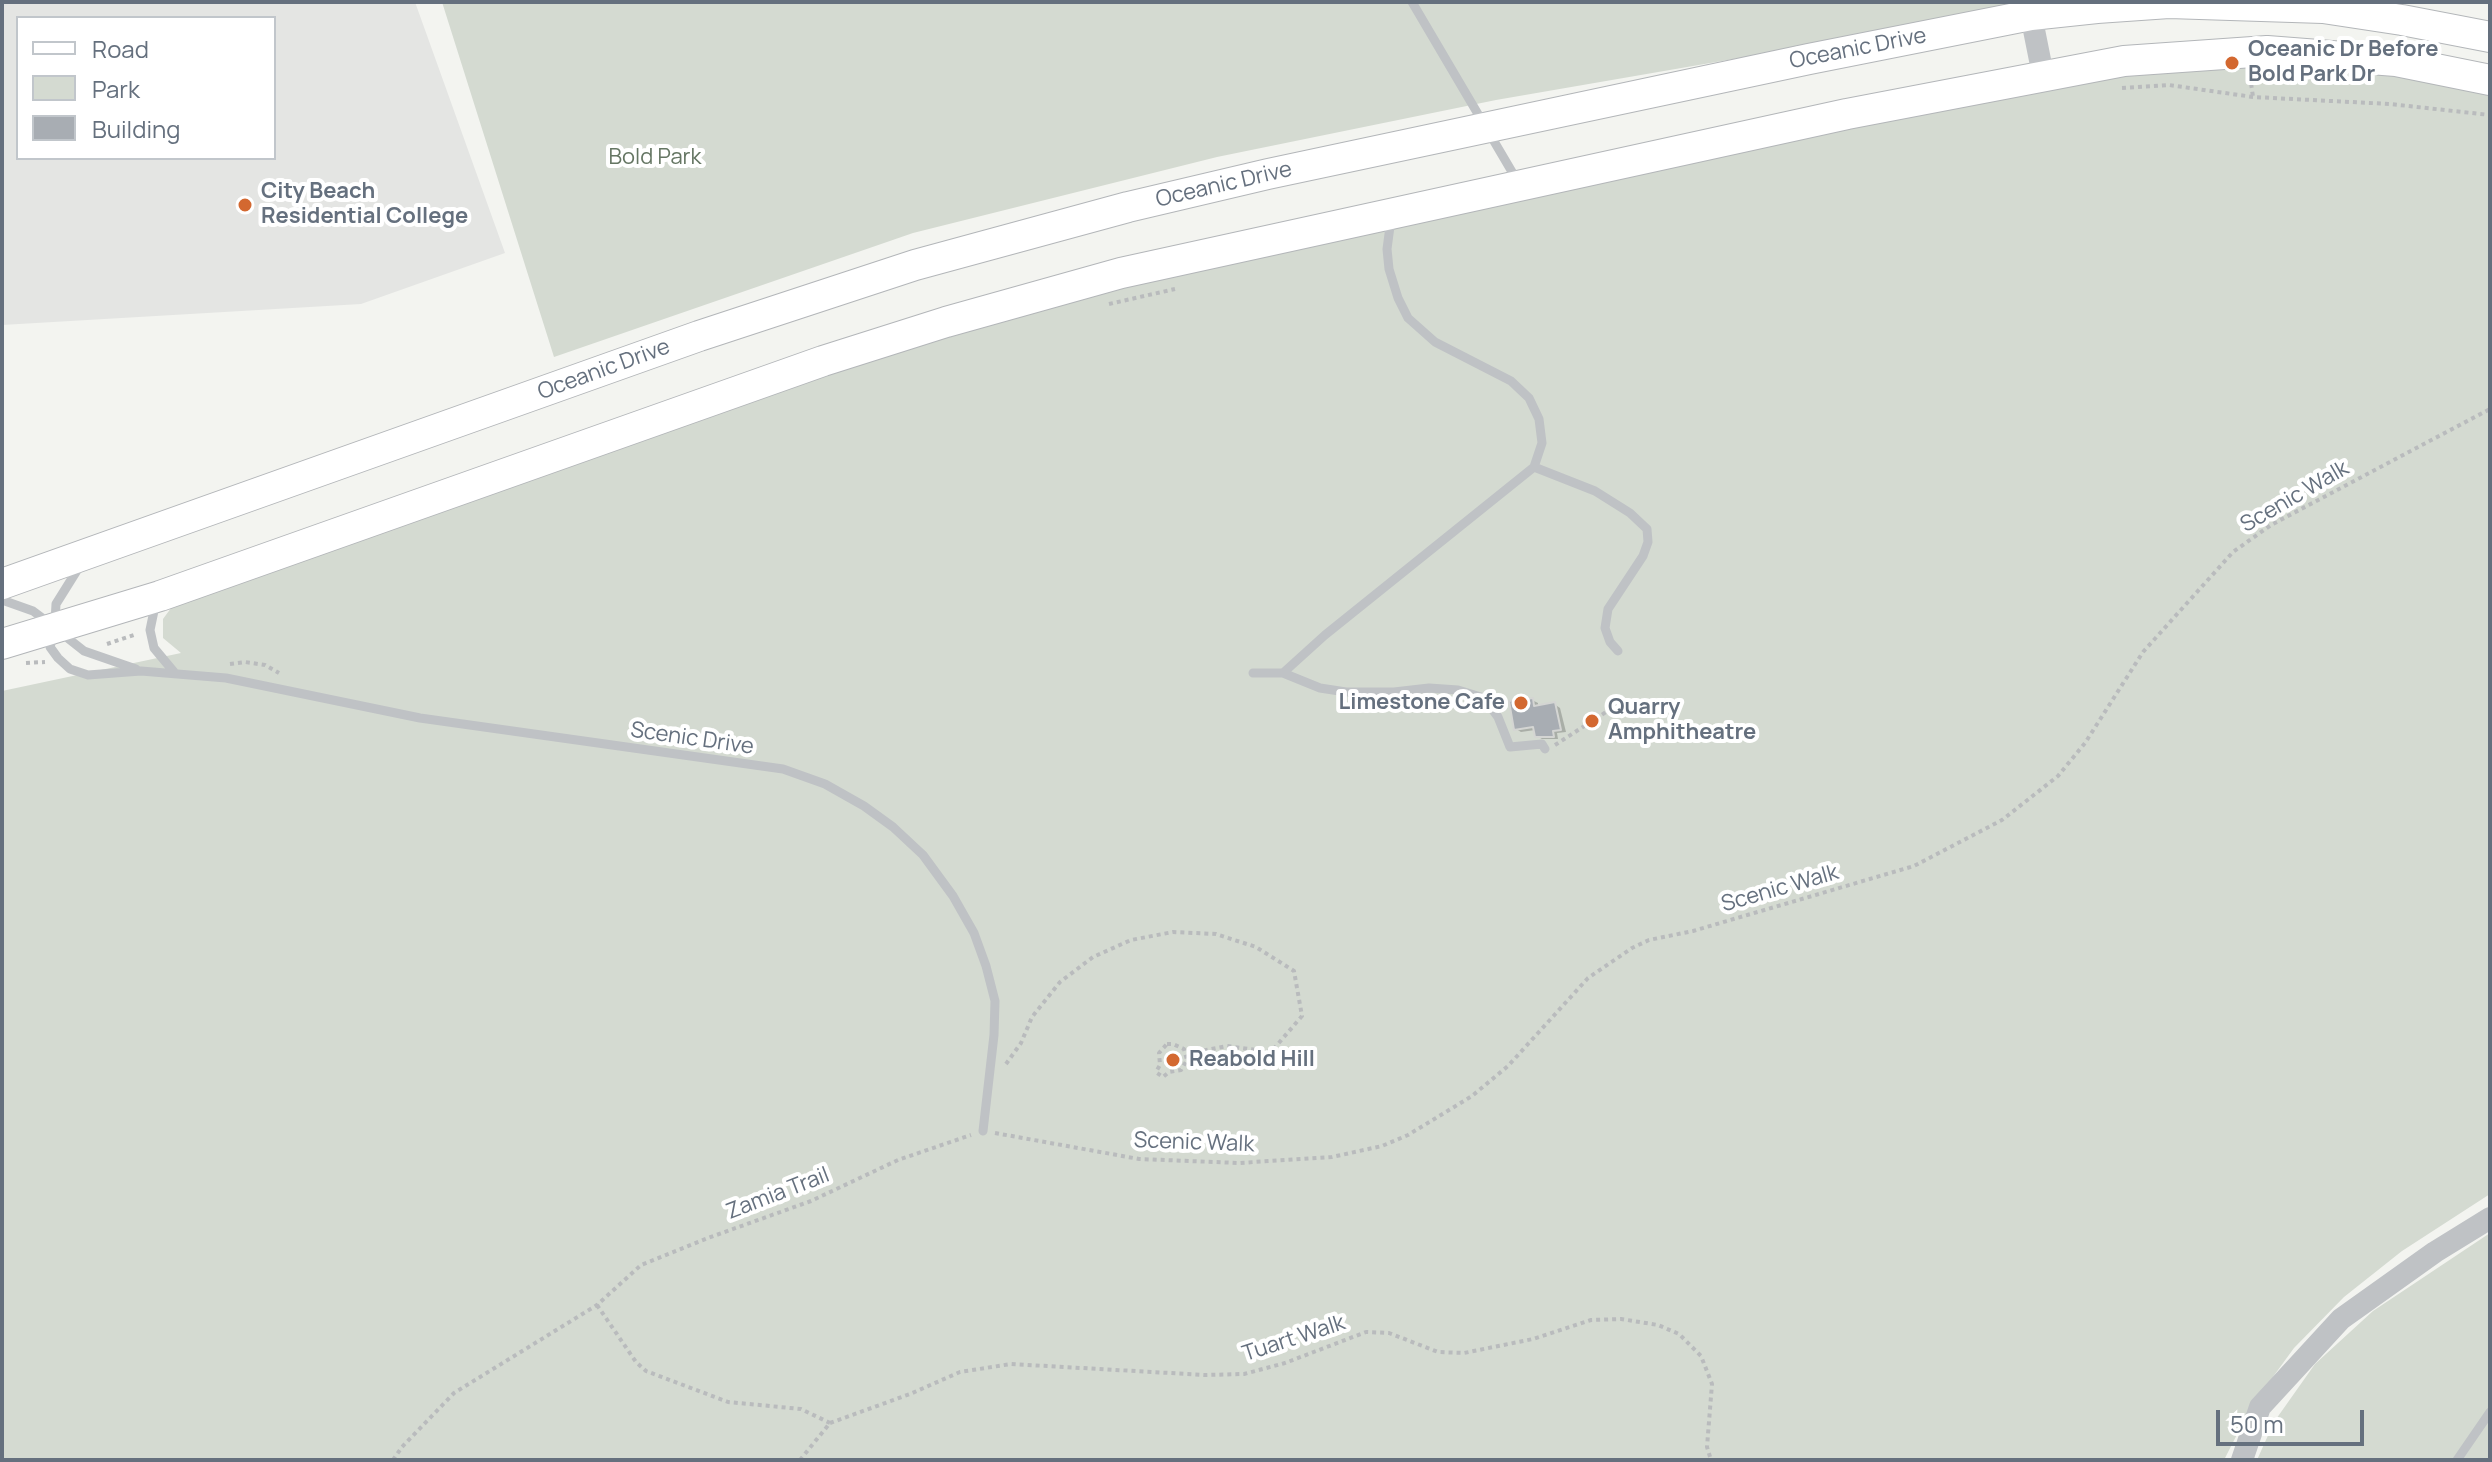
<!DOCTYPE html>
<style>
body{margin:0}
#map{position:relative;width:2492px;height:1462px;overflow:hidden;background:#f3f4f0;font-family:Manrope,sans-serif}
canvas{display:block}
.frame{position:absolute;inset:0;border:4px solid #65707e;pointer-events:none}
.legend{position:absolute;left:16px;top:16px;width:260px;height:144px;box-sizing:border-box;background:#fff;border:2px solid #c1c6cb;margin:0;padding:10px 14px;list-style:none;font-size:24px;color:#65707e}
.legend li{display:flex;align-items:center;gap:16px;height:40px}
.legend b{width:40px;border:2px solid #c1c6cb}
.scale{position:absolute;left:2216px;top:1410px;width:148px;height:36px;box-sizing:border-box;border:4px solid #65707e;border-top:0;padding-left:10px;font-size:24px;line-height:28px;white-space:nowrap;color:#65707e;-webkit-text-stroke:6px #fff;paint-order:stroke}
</style>
<div id="map">
<canvas width="2492" height="1462"></canvas>
<div class="frame"></div>
<ul class="legend">
<li><b style="height:10px;background:#fff"></b>Road</li>
<li><b style="height:22px;background:#d4dad1"></b>Park</li>
<li><b style="height:22px;background:#a8adb3"></b>Building</li>
</ul>
<div class="scale">50 m</div>
</div>
<script>
const context = document.querySelector('canvas').getContext('2d');
context.lineJoin = 'round';
function paint(path, color) {
  context.fillStyle = color;
  context.fill(path, 'evenodd');
}
function shape(rows) {
  const path = new Path2D();
  for (const r of rows) {
    path.moveTo(r[0], r[1]);
    for (let i = 2; i < r.length; i += 2) path.lineTo(r[i], r[i + 1]);
  }
  return path;
}
function stroke(path, color, width, dash) {
  context.strokeStyle = color;
  context.lineWidth = width;
  context.lineCap = dash ? 'butt' : 'round';
  context.setLineDash(dash || []);
  context.stroke(path);
}
function drawText(font, color, halo, rows, align = 'center') {
  context.font = font + ' Manrope,sans-serif';
  context.lineWidth = 8;
  context.setLineDash([]);
  context.textBaseline = 'middle';
  context.strokeStyle = halo;
  context.fillStyle = color;
  for (const [text, x, y, turn = 0] of rows) {
    context.save();
    context.translate(x, y);
    context.rotate((+turn || 0) * Math.PI / 180);
    context.textAlign = isNaN(turn) ? turn : align;
    if (halo) context.strokeText(text, 0, 0);
    context.fillText(text, 0, 0);
    context.restore();
  }
}
paint(shape([
 [2,2,415,2,505,253,361,304,2,325],
 [18,18,274,18,274,158,18,158]
]), '#e4e5e3');
paint(shape([
 [442,2,2020,2,2023,9,1496,100,1217,157,913,233,554,357],
 [2227,64,2395,71,2490,92,2490,1194,2402,1251,2344,1297,2294,1348,2251,1407,2224,1460,2,1460,2,691,181,653,163,638,163,619,174,604,950,331,1125,283,1417,218,2126,71],
 [2490,1233,2490,1460,2257,1460,2274,1422,2315,1364,2373,1311]
]), '#d4dad1');
paint(shape([
 [1532,700,1538,703,1538,707,1554,704,1560,708,1566,732,1557,733,1558,739,1542,739,1537,736,1535,730,1521,732,1516,729]
]), '#0003');
const building = shape([
 [1533,698,1534,706,1555,702,1561,730,1553,731,1554,737,1535,737,1533,727,1514,730,1509,701,1533,698]
]);
paint(building, '#a8adb3');
stroke(building, '#d4d5d3', 2);
const primary = shape([
 [2,584,699,336,915,265,1128,207,1268,174,1809,59,2031,15,2097,8,2169,3,2323,8,2402,20,2490,37],
 [2,644,160,596,823,361,946,322,1121,273,1847,114,2124,61,2267,51,2396,61,2490,80]
]);
stroke(primary, '#b3b6b9', 32);
stroke(shape([
 [2250,76,2253,97],
 [2122,88,2169,85,2253,97,2390,104,2490,115],
 [1109,304,1175,289],
 [107,644,137,634],
 [26,663,45,662],
 [230,664,245,662,265,665,279,673],
 [1555,745,1620,703],
 [1167,1044,1173,1044,1184,1049,1187,1060,1181,1070,1169,1072,1163,1077,1157,1073,1157,1070,1160,1065,1159,1053,1167,1044],
 [1006,1064,1021,1043,1032,1017,1060,982,1093,957,1131,940,1173,932,1216,934,1256,947,1294,971,1302,1016,1271,1052,1227,1046,1186,1054],
 [995,1133,1139,1159,1239,1163,1332,1157,1382,1146,1408,1135,1472,1096,1508,1066,1588,978,1632,948,1649,940,1693,931,1914,866,2002,820,2058,776,2085,743,2143,652,2233,552,2271,525,2490,409],
 [597,1305,636,1362,646,1371,728,1402,801,1409,830,1423],
 [830,1423,910,1394,960,1372,1011,1364,1205,1375,1244,1374,1285,1363,1366,1332,1389,1333,1438,1352,1464,1353,1533,1339,1591,1320,1621,1319,1658,1325,1679,1334,1701,1356,1712,1384,1707,1447,1711,1460],
 [393,1460,402,1447,454,1393,597,1305,641,1265,708,1238,811,1201,898,1160,971,1135],
 [800,1460,830,1423],
 [2489,1460,2490,1459]
]), '#b9bbbd', 4, [4, 4]);
stroke(shape([
 [1412,2,1518,182],
 [1534,467,1595,491,1630,513,1647,529,1648,542,1643,556,1608,609,1605,628,1610,642,1618,651],
 [2,600,33,611,49,623],
 [155,606,150,630,154,648,174,672],
 [55,622,56,604,81,564],
 [60,632,84,651,136,669],
 [53,636,50,647,58,658,70,669,88,675,141,671,226,678,420,718,783,769,825,784,864,806,893,827,923,855,953,896,974,933,986,966,995,1001,994,1035,983,1131],
 [1253,673,1283,673,1325,635,1534,467,1542,443,1539,419,1529,398,1511,381,1435,342,1408,318,1398,298,1389,269,1387,249,1391,219],
 [1283,673,1320,688,1346,692,1394,692,1429,688,1458,690,1484,698,1498,717,1510,747,1542,744,1545,749],
 [2457,1460,2490,1412]
]), '#bfc2c5', 9);
stroke(shape([
 [2026,3,2031,15,2043,75],
 [2242,1460,2260,1407,2341,1319,2435,1252,2490,1218]
]), '#bfc2c5', 22);
stroke(primary, '#fff', 30);
for (const [x, y, r, color] of [
 [2232,63,8,"#d36830"],
 [245,205,8,"#d36830"],
 [1521,703,8,"#d36830"],
 [1592,721,8,"#d36830"],
 [1173,1060,8,"#d36830"]
]) {
  const dot = new Path2D();
  dot.arc(x, y, r, 0, 2 * Math.PI);
  context.fillStyle = color;
  context.fill(dot);
  stroke(dot, '#fff', 3);
}
drawText('22px', '#65707e', '#fff', [
 ["Oceanic Drive",1858,49,-11],
 ["Oceanic Drive",1224,185,-13],
 ["Oceanic Drive",604,370,-20],
 ["Scenic Walk",2295,497,-30],
 ["Scenic Drive",692,739,8],
 ["Scenic Walk",1780,889,-16],
 ["Scenic Walk",1194,1143,2],
 ["Zamia Trail",778,1194,-21],
 ["Tuart Walk",1294,1339,-18]
]);
drawText('bold 22px', '#65707e', '#fff', [
 ["Oceanic Dr Before",2248,50],
 ["Bold Park Dr",2248,75],
 ["City Beach",261,192],
 ["Residential College",261,217],
 ["Limestone Cafe",1505,703,"right"],
 ["Quarry",1608,708],
 ["Amphitheatre",1608,733],
 ["Reabold Hill",1189,1060]
], 'left');
drawText('22px', '#657663', '#fff', [
 ["Bold Park",655,158]
]);
</script>
